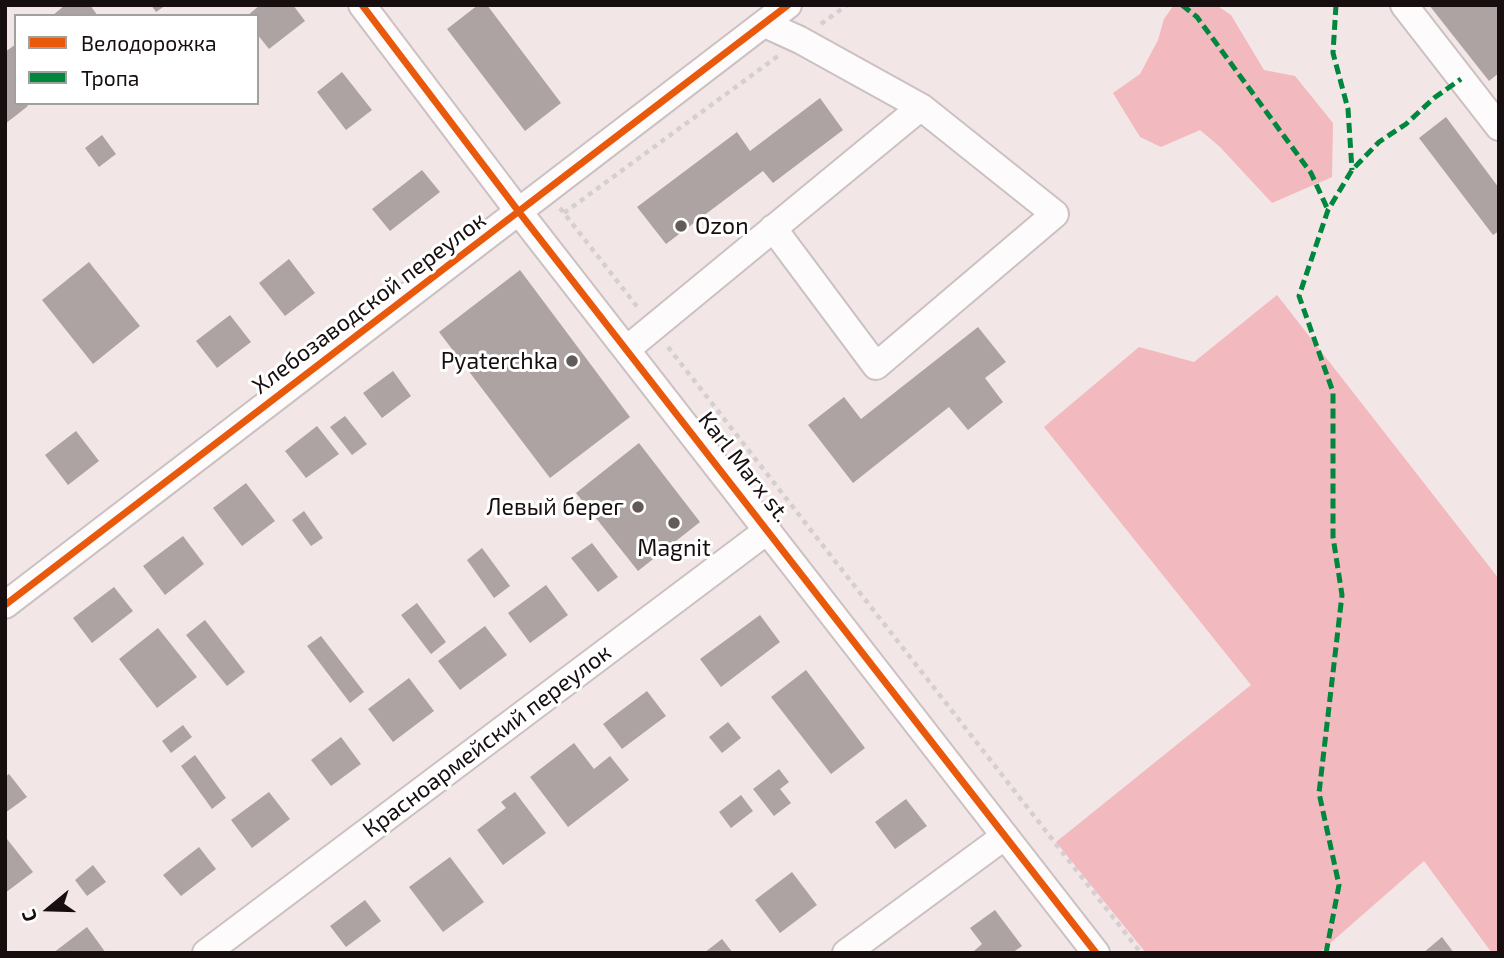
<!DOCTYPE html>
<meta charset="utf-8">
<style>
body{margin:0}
#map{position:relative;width:1504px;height:958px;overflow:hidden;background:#f3e6e6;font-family:"Exo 2",sans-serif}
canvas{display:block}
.frame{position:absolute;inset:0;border:7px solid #160e0f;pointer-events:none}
.legend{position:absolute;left:14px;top:14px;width:245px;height:91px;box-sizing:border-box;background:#fff;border:2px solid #a29f9f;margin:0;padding:9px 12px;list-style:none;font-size:21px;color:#160e0f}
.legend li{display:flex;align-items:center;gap:14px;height:35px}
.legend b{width:35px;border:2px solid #a29f9f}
.north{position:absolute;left:14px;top:874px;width:70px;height:70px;-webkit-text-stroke:5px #fff;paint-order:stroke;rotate:251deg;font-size:19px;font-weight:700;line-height:28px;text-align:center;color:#160e0f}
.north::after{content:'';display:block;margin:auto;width:24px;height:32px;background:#160e0f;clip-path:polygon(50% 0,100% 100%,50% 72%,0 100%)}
</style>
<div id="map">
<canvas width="1504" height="958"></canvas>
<div class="frame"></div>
<ul class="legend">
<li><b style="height:9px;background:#e8590c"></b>Велодорожка</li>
<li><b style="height:9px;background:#00873e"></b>Тропа</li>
</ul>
<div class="north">С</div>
</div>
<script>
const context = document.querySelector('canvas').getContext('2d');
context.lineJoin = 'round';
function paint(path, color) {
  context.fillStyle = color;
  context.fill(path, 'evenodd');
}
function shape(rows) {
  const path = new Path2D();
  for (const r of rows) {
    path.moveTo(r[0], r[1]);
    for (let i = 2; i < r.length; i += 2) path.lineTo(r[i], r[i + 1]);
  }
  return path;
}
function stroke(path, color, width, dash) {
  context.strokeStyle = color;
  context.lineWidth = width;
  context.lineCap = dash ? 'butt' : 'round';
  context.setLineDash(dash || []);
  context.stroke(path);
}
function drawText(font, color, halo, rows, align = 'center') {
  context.font = font + ' "Exo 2",sans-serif';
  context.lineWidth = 6;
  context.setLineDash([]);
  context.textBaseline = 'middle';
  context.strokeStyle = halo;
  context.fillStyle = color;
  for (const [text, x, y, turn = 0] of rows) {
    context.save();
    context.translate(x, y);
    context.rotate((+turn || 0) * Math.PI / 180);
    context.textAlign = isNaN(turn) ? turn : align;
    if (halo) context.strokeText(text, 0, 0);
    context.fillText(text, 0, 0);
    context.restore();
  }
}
paint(shape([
 [1174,5,1216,5,1231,15,1264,70,1295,76,1333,123,1332,177,1272,203,1220,147,1200,130,1161,147,1140,137,1113,93,1140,74,1158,40,1164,19],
 [1277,295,1499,579,1499,953,1492,953,1424,861,1319,953,1146,953,1056,842,1251,685,1044,427,1139,347,1194,362]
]), '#f2b9be');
paint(shape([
 [65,5,90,5,98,16,52,16],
 [151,5,166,5,156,12],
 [260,5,293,5,305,21,269,49,257,34,257,16,247,16],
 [478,5,487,5,561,103,525,131,447,29],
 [1429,5,1499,5,1499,73,1489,81],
 [16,44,16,103,25,103,28,106,5,124,5,52],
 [342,72,372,110,346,130,317,92],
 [820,98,843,130,773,183,763,171,666,244,637,207,737,132,750,151],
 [1446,117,1499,188,1499,231,1493,235,1419,138],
 [102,135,116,154,99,167,85,148],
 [422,170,440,192,390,231,372,209],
 [289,259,315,293,285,316,259,283],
 [89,262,140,326,93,364,42,300],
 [520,270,630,417,550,478,439,332],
 [230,315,251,342,217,368,196,341],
 [978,327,1006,362,985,378,1003,402,968,430,949,407,853,483,808,425,844,397,861,419],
 [393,371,411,396,382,418,363,393],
 [345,416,367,444,352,455,330,427],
 [317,426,339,454,306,478,285,451],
 [76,431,99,461,68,485,45,455],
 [639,443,700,522,638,571,576,493],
 [246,483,275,521,242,546,213,508],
 [304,511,323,538,311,546,292,520],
 [183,536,204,564,165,595,143,566],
 [592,543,618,577,598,592,571,558],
 [482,548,510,586,494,598,467,560],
 [546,585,568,615,530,643,508,613],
 [114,587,133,611,92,643,73,618],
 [417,603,446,642,431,654,401,615],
 [760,615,780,642,721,687,700,659],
 [205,620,245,672,227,686,186,635],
 [485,626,507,655,460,690,438,661],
 [158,628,197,677,157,708,119,659],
 [321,636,364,692,350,703,307,646],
 [806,670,865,748,831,774,771,697],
 [409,678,434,711,393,742,368,709],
 [647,691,666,716,622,749,603,724],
 [728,722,741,738,722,753,709,737],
 [183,725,192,737,171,753,162,741],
 [341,737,361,764,331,786,311,760],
 [574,743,594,769,610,756,629,780,568,827,530,777],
 [195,755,226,798,212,809,181,766],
 [779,769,789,782,780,789,791,803,774,816,753,789],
 [9,774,27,797,5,813,5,777],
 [269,792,290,819,252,848,231,820],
 [515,792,546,833,503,865,477,830,506,808,501,802],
 [741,795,753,811,731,828,719,812],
 [906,799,927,826,895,849,875,822],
 [7,839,33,872,5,893,5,840],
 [199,847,216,869,181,896,163,875],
 [450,857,484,902,443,932,409,887],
 [93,865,106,882,87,896,75,880],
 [792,872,817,905,780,933,755,900],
 [365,900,381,921,346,947,330,926],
 [995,910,1022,946,1012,953,975,953,974,951,982,944,970,928],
 [87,927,106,953,53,953],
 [1442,937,1454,953,1423,953],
 [722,939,733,953,704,953]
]), '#ada3a3');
const minor = shape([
 [362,5,519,212,1096,953],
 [1404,5,1499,127],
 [773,228,876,366,1055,214,921,107],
 [627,349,921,107,800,40,765,24],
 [5,605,788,5],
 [206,953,768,530],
 [846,953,1005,836]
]);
stroke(minor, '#ccc1c2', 30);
stroke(shape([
 [821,24,847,5],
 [560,208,639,309],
 [564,213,778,56],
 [668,347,1141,953]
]), '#d4cfd0', 4.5, [5, 5]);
stroke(minor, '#fdfbfb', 26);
stroke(shape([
 [1182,5,1197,17,1311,173,1328,210],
 [1336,5,1333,53,1348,109,1352,170],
 [1326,953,1339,885,1319,793,1342,595,1333,537,1333,392,1299,296,1328,210,1352,170,1379,142,1406,124,1434,98,1461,79]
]), '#00873e', 5, [10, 5]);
stroke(shape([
 [362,5,519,212,1096,953],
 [5,605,788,5]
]), '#e8590c', 7);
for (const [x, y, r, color] of [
 [681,226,7,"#635a5a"],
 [572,361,7,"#635a5a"],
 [638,507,7,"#635a5a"],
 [674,523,7,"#635a5a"]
]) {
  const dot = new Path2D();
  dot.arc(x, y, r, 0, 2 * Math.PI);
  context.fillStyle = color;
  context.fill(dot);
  stroke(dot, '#fff', 2.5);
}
drawText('23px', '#160e0f', '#fff', [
 ["Ozon",695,226,"left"],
 ["Pyaterchka",558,361],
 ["Левый берег",624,507],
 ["Magnit",674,548,"center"]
], 'right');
drawText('23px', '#160e0f', '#fff', [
 ["Хлебозаводской переулок",369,303,-37],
 ["Karl Marx st.",744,467,52],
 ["Красноармейский переулок",487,741,-37]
]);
</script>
